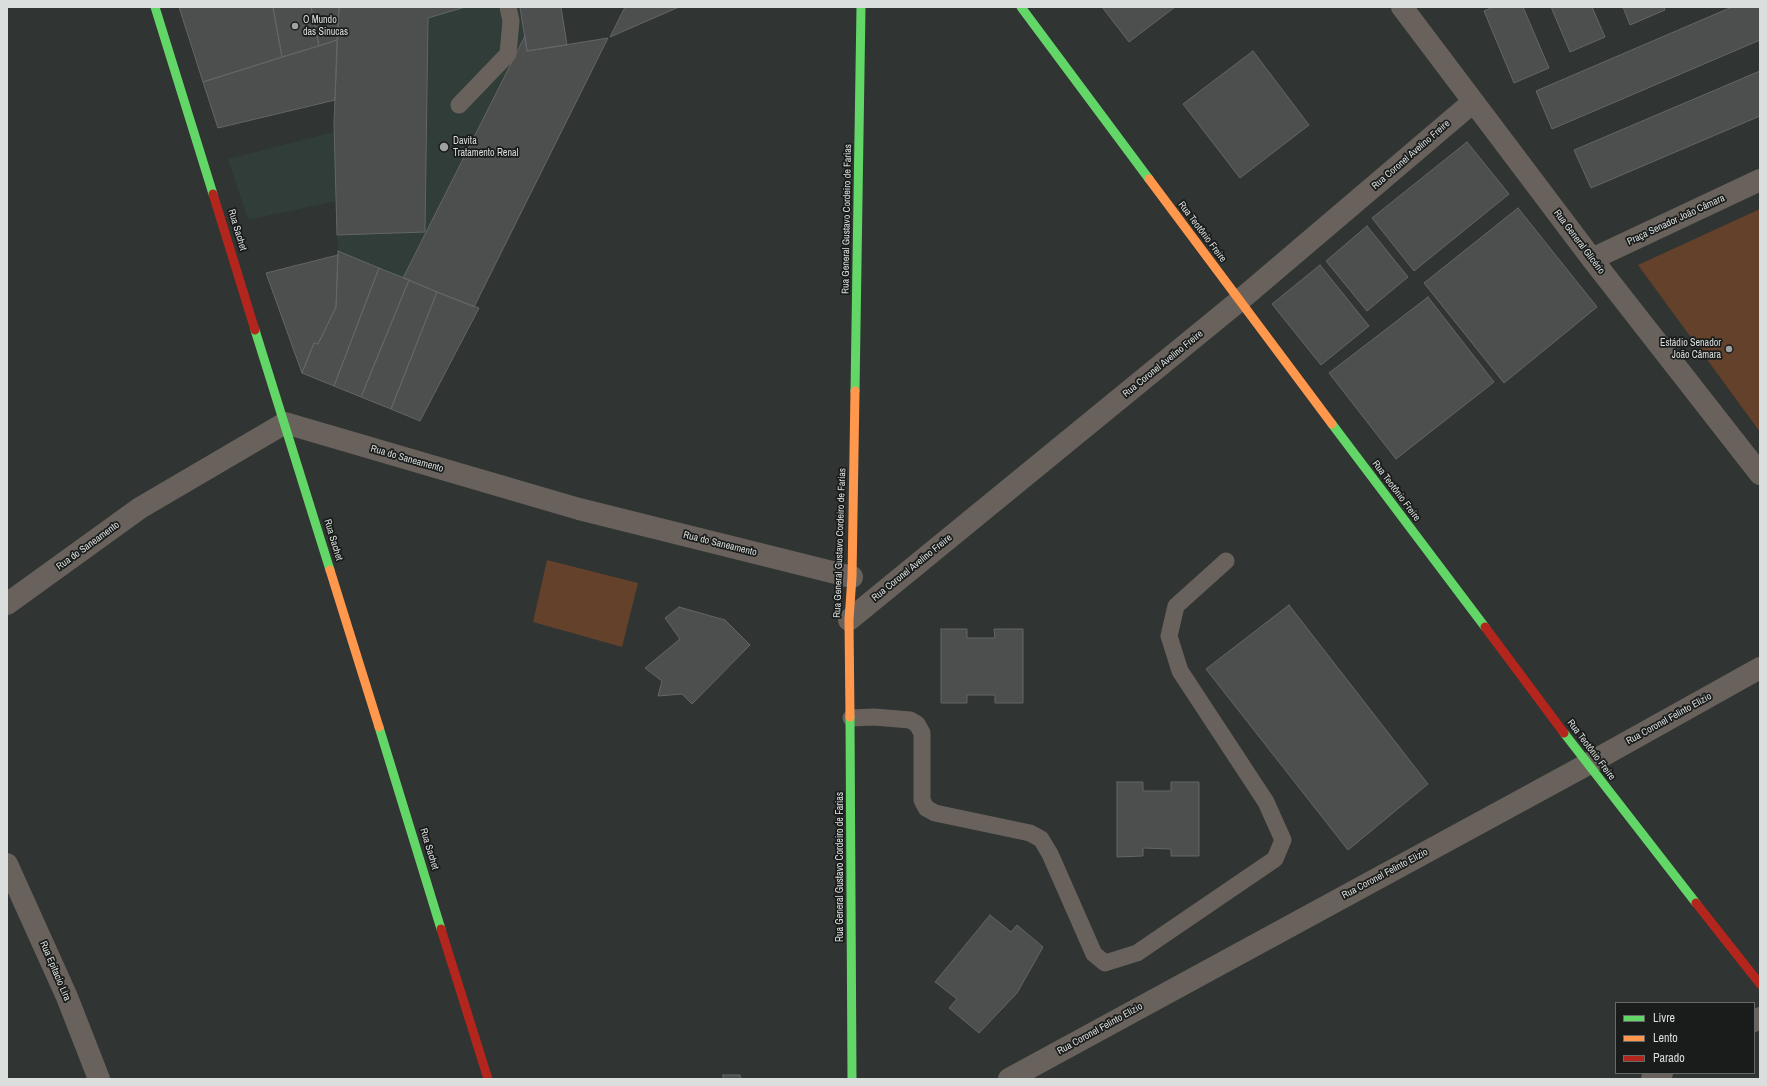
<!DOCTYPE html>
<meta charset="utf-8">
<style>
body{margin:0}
#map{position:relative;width:1767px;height:1086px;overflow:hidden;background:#303432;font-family:"Archivo Narrow",sans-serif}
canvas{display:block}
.frame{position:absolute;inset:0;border:8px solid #dadedc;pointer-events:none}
.legend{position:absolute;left:1615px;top:1002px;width:140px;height:72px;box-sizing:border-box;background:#191c1b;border:1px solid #666a68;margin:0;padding:5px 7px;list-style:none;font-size:12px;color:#dadedc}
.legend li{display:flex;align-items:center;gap:8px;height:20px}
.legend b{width:20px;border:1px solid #666a68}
</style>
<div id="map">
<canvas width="1767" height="1086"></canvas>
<div class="frame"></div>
<ul class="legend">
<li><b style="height:5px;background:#63d668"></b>Livre</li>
<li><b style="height:5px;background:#ff974d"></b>Lento</li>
<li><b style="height:5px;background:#b3261e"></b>Parado</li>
</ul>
</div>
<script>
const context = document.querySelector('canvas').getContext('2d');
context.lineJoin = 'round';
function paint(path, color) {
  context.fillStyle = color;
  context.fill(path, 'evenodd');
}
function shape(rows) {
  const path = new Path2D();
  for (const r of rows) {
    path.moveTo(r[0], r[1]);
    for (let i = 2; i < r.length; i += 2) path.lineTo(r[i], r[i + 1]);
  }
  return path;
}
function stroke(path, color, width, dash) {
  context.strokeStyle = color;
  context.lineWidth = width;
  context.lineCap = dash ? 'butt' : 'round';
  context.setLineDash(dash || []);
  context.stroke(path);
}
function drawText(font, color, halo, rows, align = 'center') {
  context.font = font + ' "Archivo Narrow",sans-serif';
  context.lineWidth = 3.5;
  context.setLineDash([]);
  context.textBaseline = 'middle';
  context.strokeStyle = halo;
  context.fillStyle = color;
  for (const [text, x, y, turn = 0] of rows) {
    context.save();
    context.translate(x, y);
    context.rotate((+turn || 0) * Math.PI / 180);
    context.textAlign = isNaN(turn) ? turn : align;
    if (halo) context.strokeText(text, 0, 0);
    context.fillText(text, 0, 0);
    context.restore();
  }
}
paint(shape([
 [339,7,520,7,527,50,608,38,474,307,338,251,336,201,248,220,228,159,334,132]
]), '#303d38');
paint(shape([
 [1760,209,1760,432,1638,265],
 [547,560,638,583,622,647,533,622]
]), '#64412a');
const building = shape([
 [179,7,273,7,282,57,203,82,179,7],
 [273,7,311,7,319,46,282,57,273,7],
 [311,7,339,7,337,40,319,46,311,7],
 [339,7,465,7,428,18,425,232,337,235,334,122,339,7],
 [520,7,561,7,567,45,527,51,520,7],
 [625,7,679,7,610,37,625,7],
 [1102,7,1175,7,1129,42,1102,7],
 [1493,7,1523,7,1549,68,1514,83,1484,11,1493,7],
 [1551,7,1592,7,1605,37,1570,52,1551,7],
 [1623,7,1664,7,1665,10,1630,25,1623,7],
 [1732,7,1760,7,1760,40,1552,129,1536,91,1732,7],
 [525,36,527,51,608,38,474,307,403,278,525,36],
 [337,40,335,100,218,128,203,82,337,40],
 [1253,51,1309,125,1240,178,1183,104,1253,51],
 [1760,71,1760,116,1591,188,1574,150,1760,71],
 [1467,142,1509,194,1414,271,1372,218,1467,142],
 [1518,208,1597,307,1504,383,1424,283,1518,208],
 [1367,226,1408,277,1367,311,1326,261,1367,226],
 [338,251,379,268,334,386,302,373,314,343,318,344,336,307,338,251],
 [338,255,336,307,318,344,314,343,302,373,266,273,338,255],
 [1320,265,1369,326,1321,365,1272,304,1320,265],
 [379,268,409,280,361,397,334,386,379,268],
 [409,280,437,292,391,409,361,397,409,280],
 [437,292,479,308,420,421,391,409,437,292],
 [1428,297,1494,382,1396,459,1329,373,1428,297],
 [1289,605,1428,784,1348,850,1206,669,1289,605],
 [679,607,725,620,750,645,692,704,682,694,658,696,662,681,645,668,680,639,665,618,679,607],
 [941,629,967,629,967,638,995,638,994,629,1023,629,1023,703,995,703,995,695,967,695,967,703,941,703,941,629],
 [1117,782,1143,782,1143,791,1171,791,1171,782,1199,782,1199,856,1171,856,1171,849,1143,848,1143,856,1117,857,1117,782],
 [990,915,1011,932,1017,925,1043,947,1017,993,979,1033,949,1008,957,999,935,982,990,915],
 [723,1075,740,1075,741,1079,723,1079,723,1075]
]);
paint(building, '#4c4f4e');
stroke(building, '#636665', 1);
stroke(shape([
 [459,105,508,54,511,21,508,7],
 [851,718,874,717,910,720,917,724,922,733,922,800,926,808,935,813,1030,833,1041,839,1050,854,1094,954,1105,963,1137,953,1275,859,1283,840,1266,802,1180,671,1169,636,1176,606,1226,561]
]), '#69625c', 17);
stroke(shape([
 [1402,7,1592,259,1760,474],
 [1592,259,1760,180],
 [7,604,140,508,285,423,579,509,852,577],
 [849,620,1239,301,1473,102],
 [7,864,67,997,99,1079],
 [1754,1021,1760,1018],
 [1009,1079,1588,764,1760,668],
 [1652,1079,1662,1073]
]), '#69625c', 22);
stroke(shape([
 [155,7,213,194],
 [1021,7,1149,179],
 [255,330,330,570],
 [855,391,861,7],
 [1332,424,1485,627],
 [850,717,852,1079],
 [379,727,441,929],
 [1564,733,1696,903]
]), '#63d668', 9);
stroke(shape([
 [1149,179,1332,424],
 [330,570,379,727],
 [850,717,849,620,852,577,855,391]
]), '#ff974d', 9);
stroke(shape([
 [213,194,255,330],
 [1485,627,1564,733],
 [1696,903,1760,984],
 [441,929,488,1079]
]), '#b3261e', 9);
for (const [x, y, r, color] of [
 [295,26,4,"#9ea2a0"],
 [444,147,5,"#9ea2a0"],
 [1729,349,4,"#9ea2a0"]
]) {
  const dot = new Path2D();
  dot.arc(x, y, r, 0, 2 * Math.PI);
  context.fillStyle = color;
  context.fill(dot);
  stroke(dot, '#191c1b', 1.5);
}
drawText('10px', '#dadedc', '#191c1b', [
 ["O Mundo",303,20],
 ["das Sinucas",303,32],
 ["Davita",453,141],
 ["Tratamento Renal",453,153],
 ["Estádio Senador",1721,343,"right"],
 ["João Câmara",1721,355,"right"]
], 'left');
drawText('10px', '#dadedc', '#191c1b', [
 ["Rua Coronel Avelino Freire",1411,155,-41],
 ["Rua General Gustavo Cordeiro de Farias",847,219,-89],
 ["Praça Senador João Câmara",1676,220,-25],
 ["Rua Sachet",237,230,73],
 ["Rua Teotônio Freire",1202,232,53],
 ["Rua General Glicério",1579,242,53],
 ["Rua Coronel Avelino Freire",1163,364,-39],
 ["Rua do Saneamento",407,459,16],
 ["Rua Teotônio Freire",1396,491,53],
 ["Rua Sachet",333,540,73],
 ["Rua General Gustavo Cordeiro de Farias",840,543,-88],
 ["Rua do Saneamento",720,544,14],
 ["Rua do Saneamento",88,546,-36],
 ["Rua Coronel Avelino Freire",912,568,-39],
 ["Rua Coronel Felinto Elizio",1669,719,-29],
 ["Rua Teotônio Freire",1591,750,53],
 ["Rua Sachet",429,849,73],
 ["Rua General Gustavo Cordeiro de Farias",840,867,-90],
 ["Rua Coronel Felinto Elizio",1385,874,-28],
 ["Rua Epitacio Lira",55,971,67],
 ["Rua Coronel Felinto Elizio",1100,1029,-29]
]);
</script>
